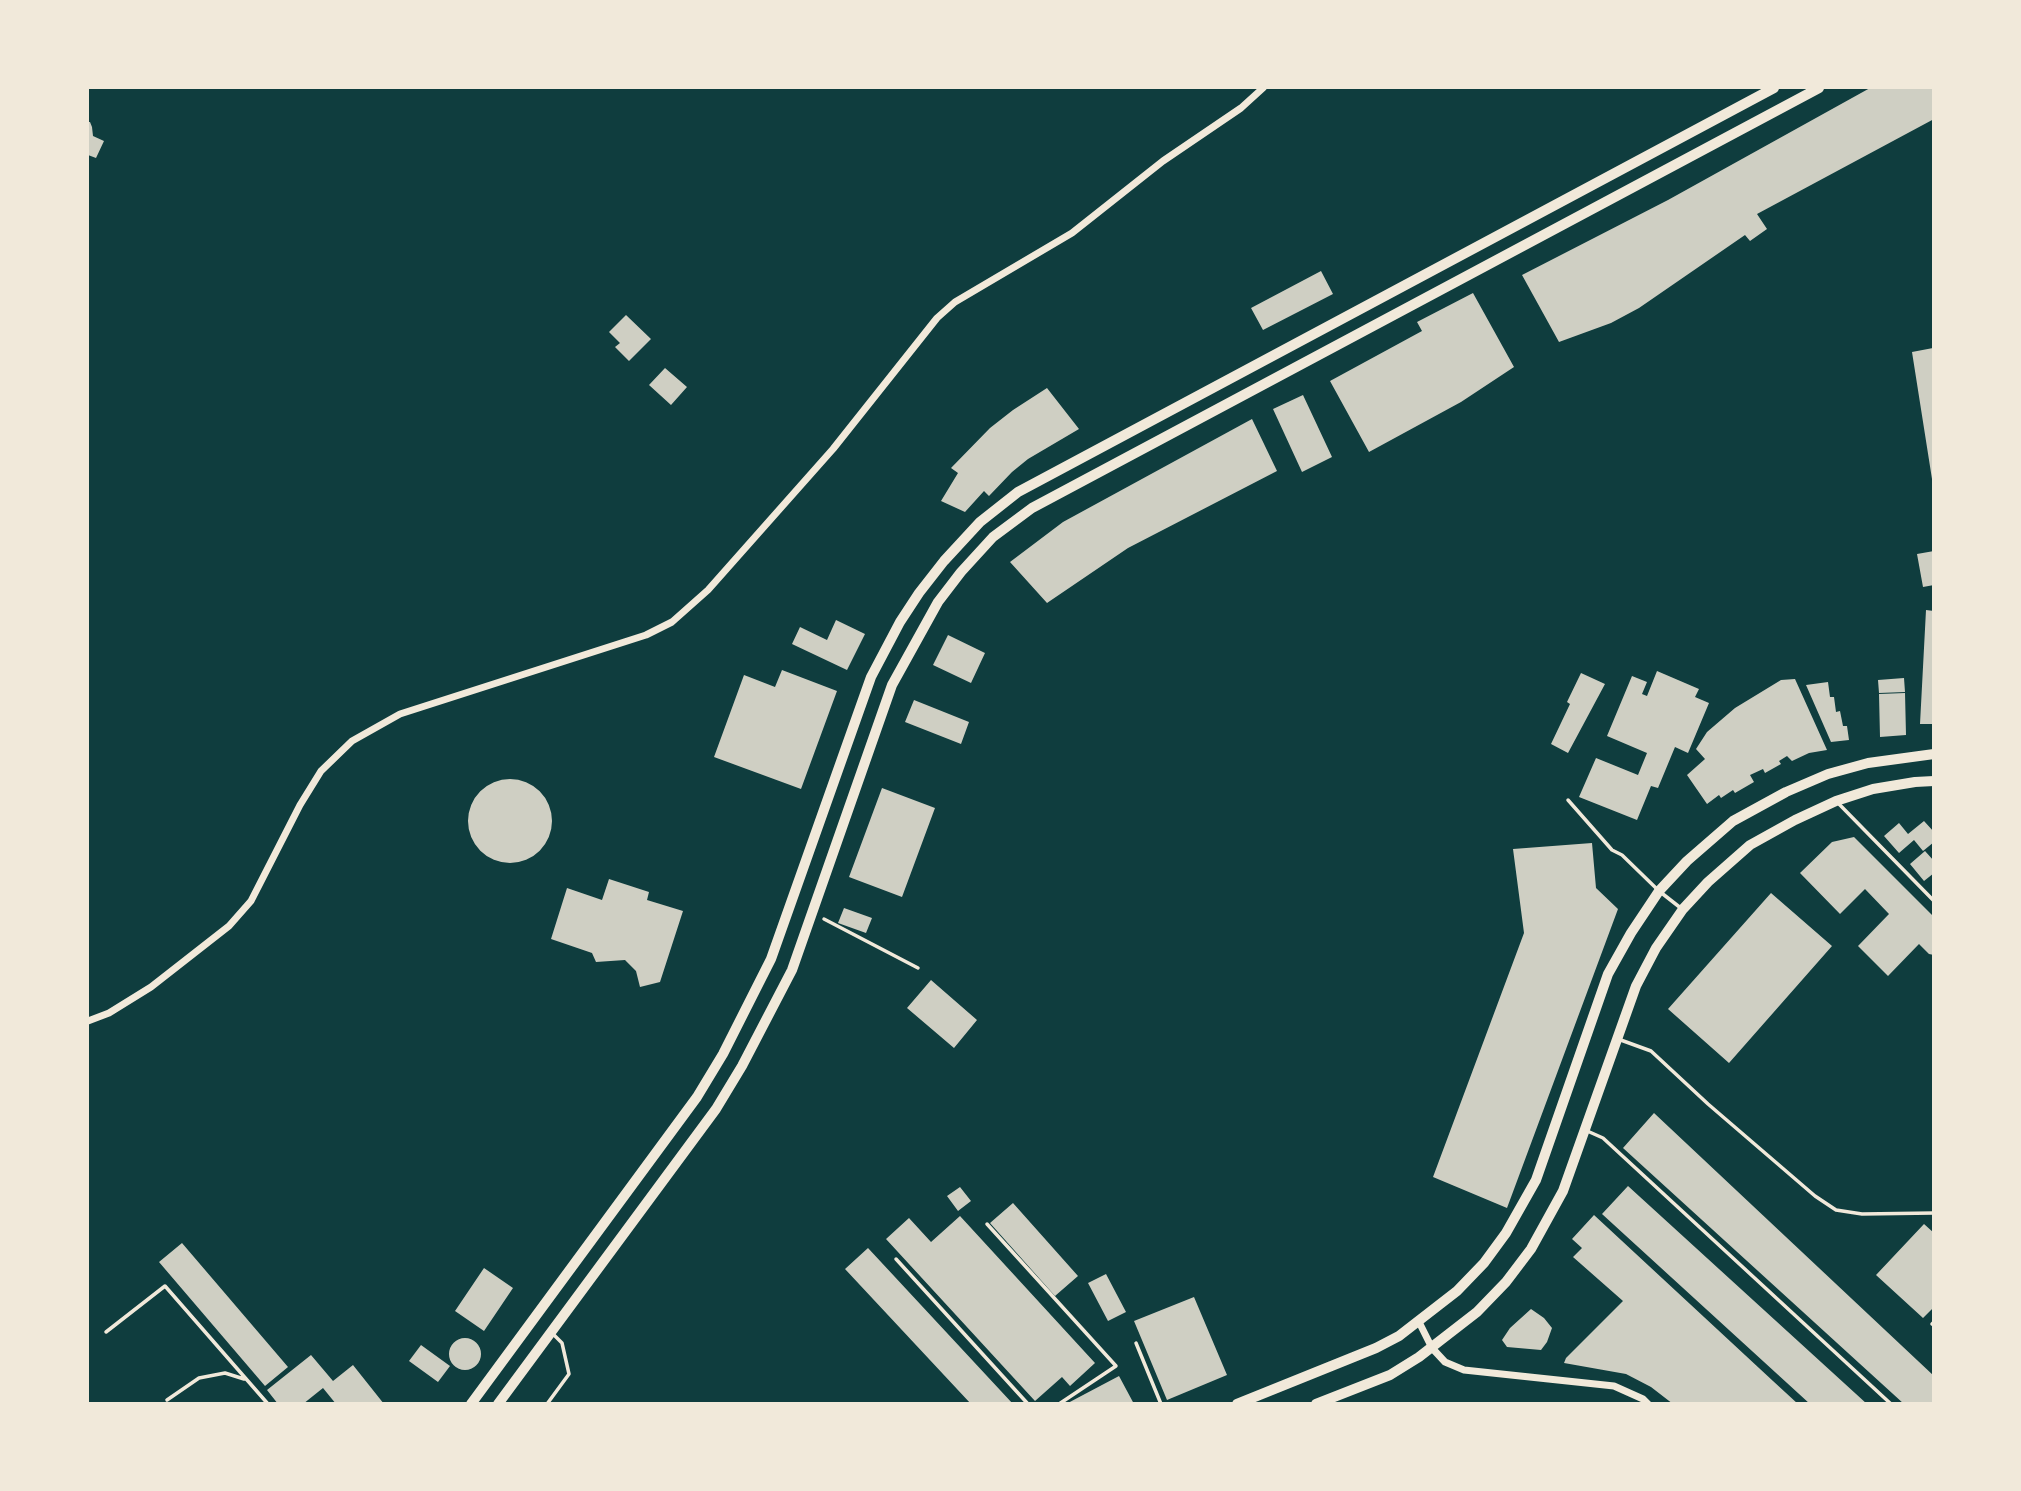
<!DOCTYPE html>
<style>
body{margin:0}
#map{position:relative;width:2021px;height:1491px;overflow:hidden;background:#0f3d3e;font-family:"Playfair Display",serif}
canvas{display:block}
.frame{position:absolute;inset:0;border:89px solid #f1e9da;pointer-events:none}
</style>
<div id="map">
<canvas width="2021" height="1491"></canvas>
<div class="frame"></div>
</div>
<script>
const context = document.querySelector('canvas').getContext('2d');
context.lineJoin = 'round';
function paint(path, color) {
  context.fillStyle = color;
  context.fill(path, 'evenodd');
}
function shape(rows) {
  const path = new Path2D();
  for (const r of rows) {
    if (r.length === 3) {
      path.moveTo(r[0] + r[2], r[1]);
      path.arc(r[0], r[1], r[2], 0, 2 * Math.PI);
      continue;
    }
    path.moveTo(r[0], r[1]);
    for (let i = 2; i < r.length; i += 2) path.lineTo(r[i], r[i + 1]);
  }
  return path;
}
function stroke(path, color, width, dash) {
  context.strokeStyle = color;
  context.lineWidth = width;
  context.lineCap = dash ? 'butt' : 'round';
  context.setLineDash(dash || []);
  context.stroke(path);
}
paint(shape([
 [1870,88,1934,88,1934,119,1757,214,1767,229,1750,241,1745,235,1639,308,1611,323,1559,342,1522,275,1668,200],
 [88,122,90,122,92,127,93,136,104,141,96,158,88,155,89,144,88,145],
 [1321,271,1333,294,1263,330,1251,308],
 [1473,293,1514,367,1461,402,1369,452,1330,381,1422,331,1417,322],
 [626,315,651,339,629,361,615,347,620,343,609,332],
 [1933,348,1934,479,1932,479,1912,352],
 [665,368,687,387,671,405,649,385],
 [1047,388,1079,429,1028,459,1012,472,989,496,984,491,965,512,941,501,958,473,951,468,990,428,1013,410],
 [1303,395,1332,457,1302,472,1273,409],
 [1252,419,1277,471,1128,548,1047,603,1010,562,1063,522],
 [1934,551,1934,585,1923,587,1917,554],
 [1926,610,1934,611,1934,724,1920,724],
 [836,620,865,634,847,670,792,644,800,627,827,640],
 [948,635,985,653,971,683,933,665],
 [782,670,837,691,801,789,714,757,744,675,775,687],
 [1657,671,1699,689,1695,697,1709,703,1688,753,1675,747,1658,788,1651,786,1637,820,1579,797,1596,758,1638,775,1647,753,1607,736,1632,676,1647,682,1642,694,1647,696],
 [1581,673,1605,684,1568,753,1551,744,1570,704,1567,702],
 [1904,678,1905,692,1879,693,1878,680],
 [1795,679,1827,750,1809,753,1792,761,1787,756,1779,761,1781,764,1765,773,1763,769,1750,775,1754,782,1735,793,1733,790,1721,798,1719,795,1707,804,1687,775,1705,759,1696,749,1707,732,1735,708,1781,680],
 [1828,682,1830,697,1834,697,1836,712,1840,711,1843,726,1847,726,1849,740,1831,742,1806,685],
 [1905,693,1906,735,1880,737,1879,694],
 [914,700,969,722,961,744,905,722],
 [510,821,42],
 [882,788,935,808,902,897,849,877],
 [1924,821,1934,832,1934,842,1923,851,1914,840,1899,853,1884,836,1899,823,1908,834],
 [1854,837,1934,917,1934,955,1929,954,1919,944,1888,976,1858,946,1889,914,1865,889,1840,914,1800,873,1832,842],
 [1592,843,1596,888,1618,909,1507,1208,1433,1177,1524,933,1513,849],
 [1925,851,1934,861,1934,873,1924,881,1910,864],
 [609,879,649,892,647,900,683,911,660,982,640,987,636,971,625,960,596,962,592,953,551,939,567,888,602,900],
 [1771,893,1832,946,1729,1063,1668,1009],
 [844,908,872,918,866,933,838,923],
 [931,980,977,1020,954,1048,907,1008],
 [1654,1113,1934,1376,1934,1404,1904,1404,1623,1148],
 [1628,1186,1867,1404,1810,1404,1602,1214],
 [960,1187,971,1201,958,1211,947,1196],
 [1013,1203,1078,1276,1055,1296,990,1223],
 [1594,1215,1773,1381,1798,1404,1673,1404,1651,1387,1626,1374,1564,1363,1566,1358,1623,1301,1573,1257,1582,1248,1572,1239],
 [960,1216,1095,1363,1070,1386,1062,1377,1035,1401,886,1239,909,1218,931,1242],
 [1924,1224,1934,1233,1934,1307,1923,1318,1876,1275],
 [182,1243,288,1367,265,1386,159,1262],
 [868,1248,1013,1404,971,1404,845,1269],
 [484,1268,513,1288,484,1331,455,1311],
 [1106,1274,1126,1312,1108,1321,1088,1283],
 [1194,1297,1227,1375,1167,1400,1134,1321],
 [1531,1309,1544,1318,1552,1328,1547,1342,1541,1350,1507,1347,1502,1340,1510,1328],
 [465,1354,16],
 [421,1345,450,1366,438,1382,409,1361],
 [311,1355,333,1381,353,1365,384,1404,336,1404,323,1388,303,1404,278,1404,267,1390],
 [1119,1376,1134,1404,1066,1404]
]), '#cfcfc3');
stroke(shape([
 [824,919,918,968]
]), '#f1e9da', 3.5);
stroke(shape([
 [1568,800,1612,850,1622,855,1659,891,1682,909],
 [1838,803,1934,901],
 [1618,1039,1651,1051,1708,1104,1815,1196,1836,1210,1862,1214,1934,1213],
 [1585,1130,1603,1138,1891,1404],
 [987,1224,1116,1366,1059,1404],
 [896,1259,1028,1404],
 [1932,1324,1934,1322],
 [106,1332,165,1286,268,1404],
 [1136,1343,1161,1404],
 [167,1400,199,1378,225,1373,244,1379],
 [547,1404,569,1374,562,1343,552,1333]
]), '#f1e9da', 3.5);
stroke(shape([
 [88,1021,109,1013,151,987,229,926,251,901,300,805,321,771,352,741,400,714,646,635,672,622,708,590,833,449,937,318,955,302,1072,233,1163,161,1241,108,1263,88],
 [1419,1322,1432,1348,1445,1362,1464,1370,1614,1386,1643,1399,1648,1404]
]), '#f1e9da', 7);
stroke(shape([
 [471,1404,697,1097,723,1054,771,959,871,677,900,622,919,593,944,561,980,522,1018,492,1774,88],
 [498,1404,716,1109,742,1066,792,970,892,685,938,602,961,572,993,537,1032,508,1819,88]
]), '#f1e9da', 10);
stroke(shape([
 [1237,1404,1376,1348,1399,1336,1457,1291,1484,1263,1506,1233,1536,1180,1608,974,1631,933,1659,891,1687,861,1733,821,1786,792,1828,774,1868,763,1934,754],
 [1316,1404,1390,1375,1419,1357,1477,1312,1506,1282,1531,1249,1563,1191,1636,986,1656,948,1683,909,1708,882,1750,845,1795,820,1836,801,1873,789,1915,782,1934,781]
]), '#f1e9da', 10);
</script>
